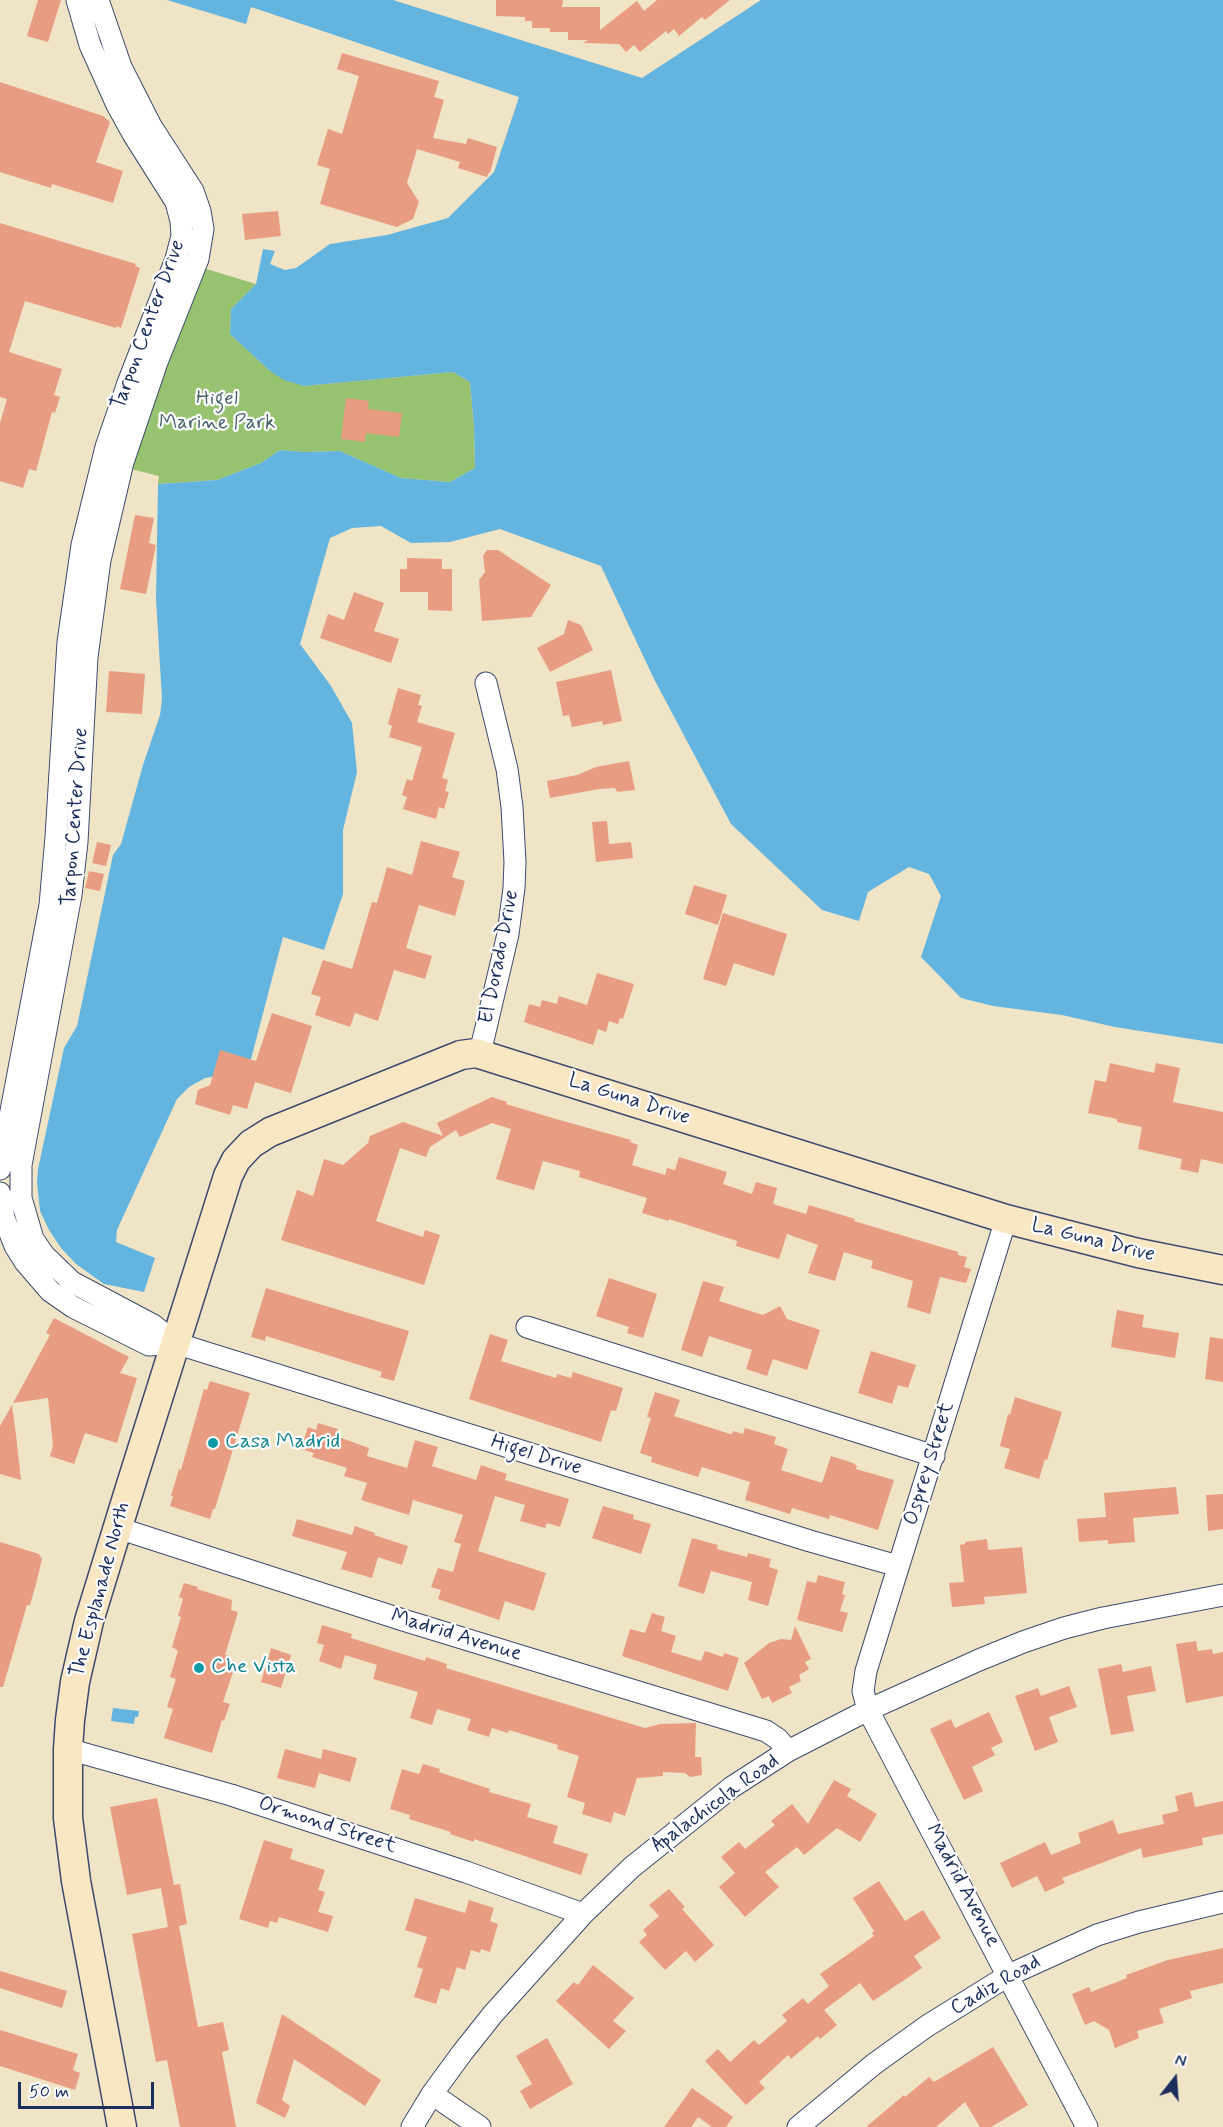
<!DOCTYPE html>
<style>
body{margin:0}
#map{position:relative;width:1223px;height:2127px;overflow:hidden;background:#f0e4c7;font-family:Mynerve,sans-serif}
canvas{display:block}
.north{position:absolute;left:1145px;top:2049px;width:60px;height:60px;-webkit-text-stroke:4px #fff;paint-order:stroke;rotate:17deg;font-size:16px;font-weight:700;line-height:24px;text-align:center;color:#1b2f5e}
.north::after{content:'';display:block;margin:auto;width:21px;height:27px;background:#1b2f5e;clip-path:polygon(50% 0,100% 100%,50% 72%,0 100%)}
.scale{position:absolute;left:18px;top:2082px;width:136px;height:27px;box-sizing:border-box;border:3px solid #1b2f5e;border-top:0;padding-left:8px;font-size:18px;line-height:21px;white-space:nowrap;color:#1b2f5e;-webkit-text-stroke:4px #fff;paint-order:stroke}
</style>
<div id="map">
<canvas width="1223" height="2127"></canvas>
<div class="north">N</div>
<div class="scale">50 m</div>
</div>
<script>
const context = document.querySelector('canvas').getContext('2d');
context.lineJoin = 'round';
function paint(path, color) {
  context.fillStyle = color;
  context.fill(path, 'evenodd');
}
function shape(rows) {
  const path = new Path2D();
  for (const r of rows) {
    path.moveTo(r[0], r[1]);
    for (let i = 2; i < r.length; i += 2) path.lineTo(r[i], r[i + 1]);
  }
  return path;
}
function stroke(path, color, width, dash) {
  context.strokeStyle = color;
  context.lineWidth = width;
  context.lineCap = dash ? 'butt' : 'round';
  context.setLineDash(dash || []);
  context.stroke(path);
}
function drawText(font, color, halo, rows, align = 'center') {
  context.font = font + ' Mynerve,sans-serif';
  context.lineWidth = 4.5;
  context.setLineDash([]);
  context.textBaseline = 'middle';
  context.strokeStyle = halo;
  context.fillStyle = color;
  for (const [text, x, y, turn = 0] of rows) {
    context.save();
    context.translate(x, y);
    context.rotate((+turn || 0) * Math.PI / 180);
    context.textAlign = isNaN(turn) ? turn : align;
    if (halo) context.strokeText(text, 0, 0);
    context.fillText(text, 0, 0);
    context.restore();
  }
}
paint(shape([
 [203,268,256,284,231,309,230,334,270,371,304,386,453,372,470,382,474,427,475,468,450,482,401,478,340,451,303,452,280,450,261,463,217,480,158,484,159,476,131,469,142,432]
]), '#97c26f');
paint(shape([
 [167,0,393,0,642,78,761,0,1223,0,1223,1044,1115,1027,1062,1015,993,1006,961,998,921,957,941,896,929,874,909,867,868,892,859,921,822,910,731,824,654,679,601,566,500,529,450,542,411,543,381,526,352,528,330,538,300,644,331,686,352,723,357,772,343,830,343,894,324,950,283,937,251,1059,218,1076,205,1078,189,1087,177,1099,117,1230,116,1242,155,1258,144,1292,104,1284,76,1264,61,1248,49,1230,40,1211,37,1182,38,1169,64,1048,77,1026,113,855,121,844,143,765,160,715,162,699,156,599,158,484,217,480,261,463,280,450,304,452,340,451,401,478,450,482,475,468,474,427,470,382,453,372,304,386,284,380,270,371,230,334,231,309,256,284,263,249,275,251,270,264,285,270,296,268,330,244,387,235,448,218,494,172,519,97,251,7,246,24],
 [113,1708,139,1711,138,1717,135,1717,134,1724,111,1721]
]), '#63b4de');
paint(shape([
 [38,0,61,0,48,42,27,36],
 [496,0,563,0,562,7,600,7,600,30,637,1,644,11,657,0,730,0,705,20,702,17,679,36,674,29,668,34,666,31,640,52,634,45,626,52,619,44,583,43,588,40,568,40,568,32,550,32,550,28,532,28,532,21,525,21,525,17,496,16],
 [342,53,439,81,434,97,444,100,433,138,466,144,468,138,497,147,490,173,489,172,487,177,458,168,460,162,417,149,407,183,419,202,413,219,397,227,320,204,330,169,317,165,328,129,342,134,359,76,337,69],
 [0,82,103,116,110,122,96,162,123,171,113,203,52,184,51,188,0,172],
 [278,211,281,236,245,240,242,214],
 [0,223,136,264,135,266,140,268,121,328,117,326,116,328,25,301,9,352,62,369,54,395,60,397,55,413,52,412,36,471,29,469,23,488,0,481,0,423,7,399,0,397],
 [346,398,369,401,368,409,402,413,399,437,366,433,365,442,341,439],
 [135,515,154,518,149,543,156,545,146,594,120,589],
 [487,550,498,550,551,585,531,617,482,621,479,580,485,572,483,556],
 [407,558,442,559,442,569,452,569,452,611,428,610,428,592,400,592,400,569,407,569],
 [354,592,384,603,374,631,399,639,391,663,320,638,328,614,344,620],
 [568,620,581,625,593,650,550,672,537,648,564,634],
 [611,670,622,721,603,725,602,721,572,727,569,715,563,716,556,682],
 [109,671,145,674,142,714,106,712],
 [398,688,421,695,418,705,422,706,417,722,455,733,442,778,448,780,445,791,449,792,444,809,439,807,436,819,403,809,407,797,402,795,407,779,412,781,422,747,389,737,392,726,388,724],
 [629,761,635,790,617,792,615,788,599,789,550,798,547,781,577,775,596,767],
 [607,821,609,844,631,842,633,858,596,862,592,822],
 [421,841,460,852,452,877,465,881,455,916,419,905,406,948,432,956,425,979,394,970,378,1021,355,1013,350,1027,315,1015,321,997,311,994,323,960,352,969,372,902,377,903,387,867,412,875],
 [97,842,111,845,106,866,92,863],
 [89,871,104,874,100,891,85,888],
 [694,885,727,895,718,925,685,914],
 [723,913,787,934,774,976,734,963,726,986,703,979],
 [597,973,634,984,623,1019,620,1018,618,1024,609,1021,606,1032,598,1029,593,1045,524,1022,529,1004,540,1007,542,1000,557,1004,559,996,587,1005],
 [272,1013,312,1026,291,1093,255,1082,247,1109,233,1105,230,1115,195,1104,198,1090,210,1085,220,1050,256,1061],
 [1110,1063,1154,1073,1156,1063,1180,1068,1173,1102,1223,1112,1223,1164,1201,1159,1198,1173,1180,1169,1182,1159,1138,1149,1142,1127,1117,1122,1117,1119,1088,1113,1095,1080,1106,1082],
 [492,1097,507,1102,506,1104,556,1119,631,1140,630,1142,638,1145,632,1165,665,1175,667,1168,675,1170,679,1157,727,1172,723,1184,752,1194,756,1182,777,1188,773,1204,806,1214,809,1205,855,1219,854,1221,958,1252,958,1255,967,1257,964,1267,971,1269,966,1283,940,1277,930,1314,907,1307,913,1281,871,1268,873,1261,844,1252,835,1281,808,1273,818,1245,787,1234,779,1259,736,1246,737,1241,669,1219,669,1221,642,1213,647,1198,579,1177,580,1171,543,1161,534,1190,496,1179,511,1129,492,1123,460,1137,456,1130,430,1147,426,1157,400,1148,376,1221,423,1237,425,1230,440,1235,424,1285,281,1240,297,1190,313,1196,324,1159,343,1165,368,1143,370,1136,403,1122,443,1136,437,1123],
 [609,1278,657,1294,643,1338,627,1333,629,1327,596,1316],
 [703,1281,724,1287,719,1301,763,1315,780,1306,787,1319,820,1330,807,1370,773,1359,767,1376,746,1369,752,1350,709,1336,702,1357,681,1350],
 [266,1288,409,1331,394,1381,380,1377,382,1372,266,1336,265,1341,251,1337],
 [1117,1310,1144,1315,1142,1327,1179,1333,1175,1358,1111,1347],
 [54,1318,129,1357,120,1373,137,1378,117,1443,85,1433,74,1464,50,1456,53,1446,48,1398,13,1403,50,1335,46,1333],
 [490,1334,508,1340,501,1361,556,1378,557,1374,571,1378,573,1372,623,1388,616,1411,611,1410,601,1442,469,1399],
 [1210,1337,1223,1339,1223,1382,1205,1379],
 [871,1351,916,1365,908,1388,898,1385,892,1404,858,1393],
 [210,1381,250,1393,215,1509,213,1509,210,1519,170,1506,173,1496,171,1496,179,1469,181,1470,204,1389,207,1390],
 [655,1392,680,1400,674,1416,730,1434,732,1434,733,1431,743,1434,745,1428,776,1437,774,1444,788,1449,781,1470,822,1483,831,1456,853,1463,857,1466,856,1469,894,1480,878,1530,830,1515,829,1519,792,1508,790,1514,745,1500,750,1482,702,1467,698,1477,651,1462,652,1457,640,1453,651,1418,647,1417],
 [1015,1397,1062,1412,1047,1460,1045,1459,1039,1479,1004,1468,1010,1449,1000,1446,1008,1414,1010,1415],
 [12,1405,16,1435,21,1480,0,1474,0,1426],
 [318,1423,338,1429,336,1436,369,1448,367,1456,407,1468,415,1440,438,1447,432,1466,476,1480,481,1465,507,1474,505,1480,569,1499,560,1527,547,1523,545,1528,520,1521,525,1505,495,1496,478,1551,546,1573,534,1611,505,1601,499,1620,438,1599,441,1590,431,1587,438,1568,453,1572,461,1544,454,1542,463,1515,413,1500,409,1515,361,1500,367,1483,344,1476,347,1468,312,1457,314,1453,301,1449,308,1427,316,1430],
 [1176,1487,1179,1514,1133,1518,1135,1542,1108,1544,1108,1540,1079,1542,1077,1519,1106,1517,1104,1493],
 [1223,1494,1223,1529,1208,1531,1206,1495],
 [603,1506,634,1515,633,1519,651,1524,641,1554,592,1538],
 [297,1519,352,1535,355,1526,375,1533,374,1535,408,1546,402,1565,378,1557,372,1578,341,1569,347,1552,292,1536],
 [692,1538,718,1545,717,1549,747,1557,748,1553,771,1559,769,1567,778,1570,768,1606,748,1600,752,1582,711,1571,704,1594,678,1586],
 [987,1539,988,1550,1022,1547,1027,1593,984,1597,985,1604,952,1607,949,1583,964,1582,960,1545,965,1544,965,1542],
 [0,1542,39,1554,42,1559,36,1584,30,1605,27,1605,3,1687,0,1687],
 [818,1575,845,1582,842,1594,845,1595,840,1611,848,1613,842,1632,797,1620,807,1581,816,1583],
 [184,1583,198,1587,197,1589,232,1600,231,1610,238,1612,225,1655,230,1656,226,1670,233,1672,223,1702,230,1704,224,1721,222,1720,212,1753,164,1738,173,1709,167,1707,176,1679,170,1677,178,1651,172,1647,181,1617,178,1616,183,1599,179,1597],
 [652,1613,665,1617,661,1631,676,1636,671,1652,701,1661,705,1651,723,1657,724,1653,739,1658,728,1691,622,1656,630,1629,645,1633],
 [322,1625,352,1634,351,1638,425,1661,426,1657,447,1664,446,1668,645,1728,660,1724,696,1723,695,1757,701,1757,702,1775,690,1777,685,1773,663,1772,663,1776,637,1778,625,1816,614,1812,611,1823,582,1814,585,1803,567,1797,579,1756,557,1749,558,1745,509,1730,508,1733,492,1728,489,1737,467,1730,471,1719,437,1709,432,1725,410,1718,418,1692,373,1679,377,1665,345,1655,341,1669,319,1661,324,1645,317,1643],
 [795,1626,811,1659,805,1662,809,1669,799,1675,801,1681,789,1687,792,1693,772,1703,769,1696,762,1699,744,1663,769,1643,781,1639,791,1640],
 [1196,1641,1198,1651,1212,1649,1213,1654,1223,1652,1223,1696,1186,1703,1176,1644],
 [271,1648,291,1655,281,1688,261,1682],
 [1121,1664,1123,1672,1151,1666,1156,1691,1127,1696,1134,1731,1111,1735,1098,1669],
 [1069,1686,1077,1707,1049,1717,1058,1742,1035,1751,1015,1696,1038,1688,1041,1696],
 [989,1712,1003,1742,991,1748,995,1755,972,1767,983,1791,964,1800,930,1729,951,1719,955,1728],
 [285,1749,321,1759,323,1749,357,1758,350,1782,319,1773,315,1788,277,1778],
 [423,1764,440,1769,439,1772,490,1789,489,1792,531,1804,527,1817,558,1826,553,1843,588,1854,581,1875,474,1839,474,1842,450,1834,451,1832,409,1819,410,1815,390,1809,402,1769,419,1774],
 [834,1780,851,1789,847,1796,877,1814,860,1842,837,1828,804,1855,797,1847,765,1872,779,1887,745,1917,719,1887,735,1873,721,1857,739,1842,745,1849,775,1825,771,1821,792,1804,808,1824],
 [1192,1792,1195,1807,1223,1801,1223,1834,1202,1838,1203,1845,1143,1858,1141,1848,1062,1878,1065,1883,1045,1892,1037,1876,1012,1888,1000,1863,1045,1842,1051,1855,1081,1843,1078,1833,1113,1820,1118,1834,1164,1824,1162,1815,1178,1811,1175,1796],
 [157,1798,174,1885,180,1884,187,1924,179,1926,198,2027,223,2022,229,2050,222,2052,236,2127,180,2127,167,2060,156,2062,132,1934,168,1927,161,1888,127,1895,110,1807],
 [264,1840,293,1849,290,1859,325,1870,318,1890,325,1892,318,1912,333,1916,328,1932,279,1917,277,1923,270,1921,268,1928,239,1919],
 [879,1881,905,1921,923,1910,941,1938,914,1956,922,1968,873,2001,860,1983,824,2010,837,2025,820,2039,818,2036,791,2059,788,2055,759,2082,765,2088,746,2105,705,2061,718,2049,730,2062,754,2040,759,2045,787,2021,782,2015,803,1998,808,2004,829,1986,820,1974,874,1936,872,1933,874,1931,853,1898],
 [669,1889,685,1907,682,1909,714,1945,695,1962,686,1951,665,1970,639,1942,647,1935,643,1930,659,1916,649,1905],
 [415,1898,465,1913,469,1900,494,1908,490,1921,498,1924,490,1952,481,1949,480,1953,471,1950,465,1970,457,1967,449,1991,441,1988,436,2004,414,1997,423,1969,417,1967,427,1937,405,1930],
 [1223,1948,1223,1983,1190,1991,1192,1998,1159,2009,1164,2023,1137,2031,1139,2038,1115,2048,1109,2030,1094,2021,1085,2025,1072,1994,1089,1987,1091,1992,1127,1978,1126,1975,1168,1960],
 [593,1965,634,1998,613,2021,626,2031,609,2049,556,2001,574,1982,578,1985],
 [0,1971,67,1991,62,2008,0,1988],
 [282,2014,381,2080,365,2106,294,2059,282,2100,290,2106,285,2118,256,2103],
 [0,2030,78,2054,73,2070,80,2073,75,2090,0,2066],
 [547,2038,573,2084,530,2109,520,2091,532,2084,516,2056],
 [993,2047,1028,2105,991,2127,980,2127,965,2102,936,2127,866,2127,904,2095,905,2097,929,2077,934,2082],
 [692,2088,733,2117,726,2127,712,2127,698,2117,691,2127,664,2127]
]), '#e89c82');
const street = shape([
 [98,0,121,67,151,126,193,191,200,211,203,229,198,259,157,362,123,462,100,560,87,657,77,842,71,895,21,1165,21,1198,33,1239,44,1255,72,1282,153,1325,175,1343,810,1541,898,1566],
 [480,1053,508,934,514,888,515,862,512,807,507,769,486,683],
 [0,1169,50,905,56,837,68,642,82,545,106,447,128,383,176,259,182,236,181,221,176,202,133,134,117,105,90,45,77,0],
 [0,1193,4,1218,15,1246,25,1262,50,1291,73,1307,149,1345,175,1343],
 [1006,1219,866,1671,863,1691,868,1710,1087,2127],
 [527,1327,934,1456],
 [118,1528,403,1620,766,1731,778,1739,788,1751],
 [68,1749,231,1795,466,1872,583,1914],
 [432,2094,480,2127],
 [412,2127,432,2094,462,2053,493,2014,583,1914,632,1867,732,1787,788,1751,868,1710,979,1660,1023,1642,1064,1628,1103,1618,1223,1595],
 [798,2127,874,2064,927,2026,1009,1975,1097,1935,1139,1922,1223,1902]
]);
const secondary = shape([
 [122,2127,76,1881,68,1818,68,1749,70,1720,75,1682,89,1621,128,1494,228,1176,236,1160,251,1144,270,1132,461,1055,476,1053,1006,1219,1138,1253,1223,1270]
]);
stroke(street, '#3b4a6e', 23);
stroke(secondary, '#3b4a6e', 31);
stroke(street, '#fff', 21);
stroke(secondary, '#f9e7c3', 28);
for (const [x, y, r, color] of [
 [213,1443,6,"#0f9aa8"],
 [199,1668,6,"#0f9aa8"]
]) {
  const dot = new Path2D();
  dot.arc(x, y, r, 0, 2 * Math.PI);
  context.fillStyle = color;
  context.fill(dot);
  stroke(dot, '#fff', 2);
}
drawText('21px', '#1b2f5e', '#fff', [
 ["Tarpon Center Drive",149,325,-70],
 ["Tarpon Center Drive",76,817,-86],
 ["El Dorado Drive",500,957,-79],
 ["La Guna Drive",629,1100,18],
 ["La Guna Drive",1093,1241,14],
 ["Higel Drive",536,1456,17],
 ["Osprey Street",930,1464,-73],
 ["The Esplanade North",101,1590,-75],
 ["Madrid Avenue",456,1636,17],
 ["Apalachicola Road",716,1804,-36],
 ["Ormond Street",327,1826,18],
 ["Madrid Avenue",962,1886,62],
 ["Cadiz Road",996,1986,-30]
]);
drawText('21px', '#466264', '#fff', [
 ["Higel",217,400],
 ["Marine Park",217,424]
]);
drawText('21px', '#0d838f', '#fff', [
 ["Casa Madrid",225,1443],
 ["Che Vista",211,1668]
], 'left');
</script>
